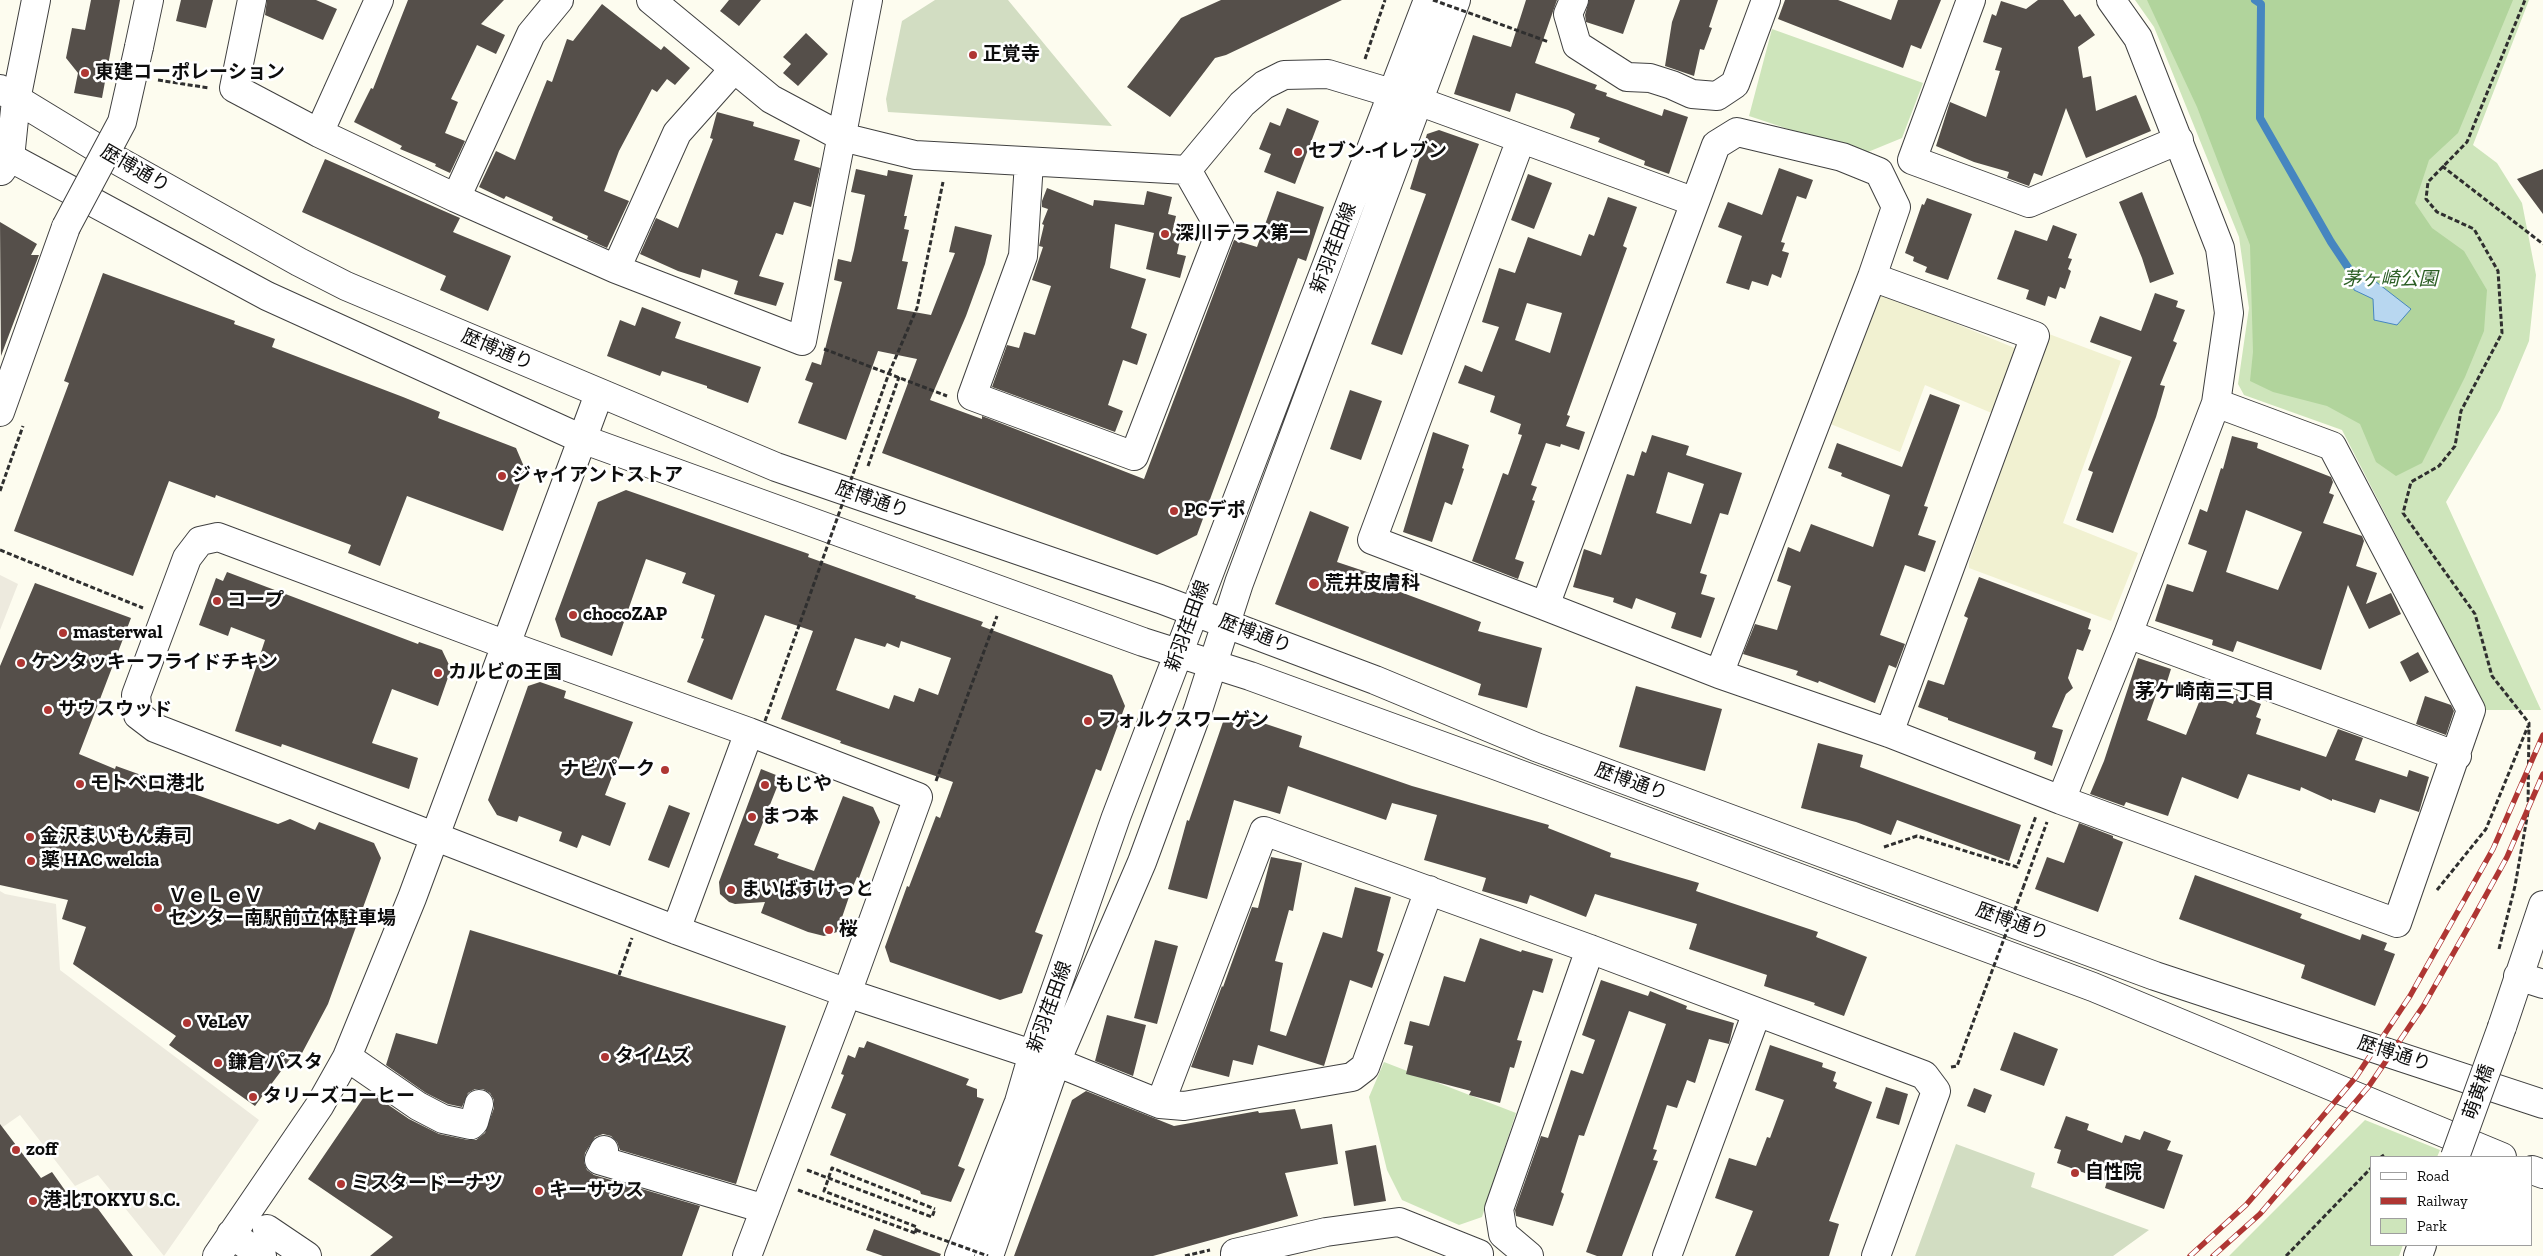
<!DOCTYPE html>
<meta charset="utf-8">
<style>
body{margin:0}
#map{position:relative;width:2543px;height:1256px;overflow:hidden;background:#fdfcef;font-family:"Zilla Slab",serif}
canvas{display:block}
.legend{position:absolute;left:2370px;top:1156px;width:162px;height:90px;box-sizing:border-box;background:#fff;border:1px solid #9e9e9e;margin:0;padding:6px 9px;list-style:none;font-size:15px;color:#0d0d0d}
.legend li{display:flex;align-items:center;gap:10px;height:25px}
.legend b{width:25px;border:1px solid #9e9e9e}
</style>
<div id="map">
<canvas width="2543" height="1256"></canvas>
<ul class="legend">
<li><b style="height:6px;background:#fff"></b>Road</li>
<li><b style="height:6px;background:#af3633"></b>Railway</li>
<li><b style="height:14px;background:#cee5bb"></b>Park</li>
</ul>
</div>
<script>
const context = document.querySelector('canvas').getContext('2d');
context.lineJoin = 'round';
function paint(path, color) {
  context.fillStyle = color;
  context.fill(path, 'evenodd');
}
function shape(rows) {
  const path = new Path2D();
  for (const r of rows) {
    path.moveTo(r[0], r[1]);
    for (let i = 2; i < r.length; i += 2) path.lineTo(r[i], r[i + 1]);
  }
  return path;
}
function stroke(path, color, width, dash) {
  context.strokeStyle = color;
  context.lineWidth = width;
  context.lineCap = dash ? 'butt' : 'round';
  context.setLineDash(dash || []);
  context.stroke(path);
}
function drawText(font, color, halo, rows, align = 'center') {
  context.font = font + ' "Zilla Slab","Noto Sans JP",serif';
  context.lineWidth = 5;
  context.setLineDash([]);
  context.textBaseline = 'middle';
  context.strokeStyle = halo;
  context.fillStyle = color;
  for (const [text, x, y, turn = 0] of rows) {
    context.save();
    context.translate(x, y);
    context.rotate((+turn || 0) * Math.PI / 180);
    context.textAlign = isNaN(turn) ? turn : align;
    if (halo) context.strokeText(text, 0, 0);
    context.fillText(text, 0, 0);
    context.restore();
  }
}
paint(shape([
 [1882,293,2017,349,1994,414,1925,385,1900,452,1828,423],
 [2049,334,2121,361,2063,523,2138,553,2111,621,1969,568,1969,562]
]), '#f1f1d1');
paint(shape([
 [2135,0,2529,0,2473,145,2497,163,2522,203,2536,275,2529,341,2500,410,2446,502,2541,710,2486,710,2342,430,2244,395,2238,384,2249,308,2239,237,2154,27],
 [1772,29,1923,83,1902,138,1863,154,1749,116],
 [1384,1062,1516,1113,1482,1217,1459,1225,1402,1200,1387,1170,1369,1097],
 [2365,1120,2440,1150,2437,1157,2372,1157,2372,1245,2403,1245,2399,1256,2229,1256]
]), '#cee5bb');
paint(shape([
 [2147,0,2513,0,2458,133,2429,160,2415,203,2432,228,2464,251,2487,290,2484,331,2465,377,2422,463,2396,476,2376,462,2360,424,2327,406,2273,392,2250,381,2253,352,2250,245,2197,107]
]), '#b1d49c');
paint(shape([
 [935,0,1008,0,1112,126,888,112,886,99,902,21],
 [1956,1144,2035,1173,2031,1187,2149,1230,2113,1256,1915,1256]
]), '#d2ddc2');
paint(shape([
 [0,575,18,584,0,630],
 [0,891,5,894,56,904,60,970,259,1120,164,1256,98,1175,75,1186,20,1115,0,1129]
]), '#edeade');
const water = shape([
 [2353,275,2371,278,2411,309,2397,325,2374,320,2373,299,2354,290,2353,275]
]);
paint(water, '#b8d7f0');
stroke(water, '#4686c0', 1);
stroke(shape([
 [2255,0,2261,4,2260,118,2331,242,2353,275]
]), '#4686c0', 8);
paint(shape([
 [91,0,120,0,102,98,74,93,78,73,66,58,72,28,85,30],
 [181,0,213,0,206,28,176,21],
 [267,0,316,0,337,9,323,40,265,15],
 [408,0,504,0,481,24,505,35,496,54,477,45,451,99,458,102,445,133,465,141,450,173,435,166,436,164,400,149,402,146,354,122,371,88,373,89],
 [729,0,761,0,739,26,720,11],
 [1221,0,1342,0,1226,55,1215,58,1170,117,1127,87,1181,18],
 [1526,0,1557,0,1535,63,1597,85,1595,89,1607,93,1606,96,1662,116,1664,109,1688,117,1669,174,1644,165,1645,161,1598,142,1600,138,1570,128,1575,114,1568,110,1516,93,1510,112,1454,94,1473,35,1511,47],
 [1589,0,1635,0,1623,34,1586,22,1585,15],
 [1680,0,1718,0,1709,27,1712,28,1704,50,1700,49,1694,76,1665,66,1672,22],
 [1785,0,1838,0,1891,20,1898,0,1941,0,1921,49,1911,45,1903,68,1778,19],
 [2038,0,2063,0,2075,17,2080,14,2095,35,2078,47,2083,78,2091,76,2096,111,2136,95,2151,131,2086,158,2066,108,2042,176,2034,173,2029,186,2007,178,2009,172,1974,162,1936,146,1950,102,1986,117,2000,71,1995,70,2002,48,1983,42,1992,14,1996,16,2001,1,2026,9],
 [602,4,661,50,664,46,690,68,675,85,667,79,657,92,652,89,619,151,604,191,629,201,607,248,587,239,588,236,552,220,553,217,506,196,504,199,479,187,496,151,515,160,547,80,552,82,567,39,573,41],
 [806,33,828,54,798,86,783,73,791,64,783,57],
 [1287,108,1319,121,1295,184,1264,172,1271,154,1259,149,1270,122,1280,126],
 [717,112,754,122,753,126,800,140,794,160,820,168,811,207,794,202,783,235,776,233,759,276,784,283,776,306,734,294,738,281,702,269,700,278,678,271,640,254,656,218,678,228,713,139,710,138],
 [1439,130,1479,144,1402,355,1371,344,1426,194,1410,189,1427,134],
 [325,159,460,218,453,232,511,256,488,311,440,290,446,276,302,212],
 [1779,168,1813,180,1806,199,1797,196,1781,242,1785,243,1782,251,1789,253,1781,278,1772,274,1768,286,1752,281,1749,290,1726,283,1742,236,1718,227,1728,202,1762,215],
 [856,169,887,176,888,170,913,175,904,216,907,216,904,229,909,230,902,261,908,262,897,309,931,315,955,253,949,252,955,226,992,235,985,264,966,316,930,400,982,419,982,416,1144,479,1234,240,1257,247,1277,191,1324,207,1306,261,1298,258,1197,535,1157,555,882,453,917,359,878,351,846,440,798,423,813,383,805,380,812,362,821,365,842,282,834,280,838,259,851,262,854,250,865,195,851,192],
 [2543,169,2543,214,2517,179],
 [1528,174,1552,183,1534,229,1511,220],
 [1047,188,1093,206,1094,200,1144,205,1147,191,1172,197,1168,214,1176,216,1172,233,1181,235,1177,254,1186,256,1180,278,1146,269,1154,233,1115,224,1110,268,1146,279,1131,328,1147,334,1137,365,1123,360,1108,405,1123,411,1115,432,992,387,1007,345,1019,348,1024,332,1035,335,1051,286,1032,280,1043,247,1039,246,1044,225,1042,224,1048,209,1042,207,1042,201],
 [2142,192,2174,274,2150,283,2142,258,2119,202],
 [1608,197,1637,207,1623,246,1627,248,1567,415,1570,416,1566,426,1585,432,1579,450,1561,444,1560,447,1546,443,1531,485,1537,487,1532,500,1535,501,1515,559,1524,562,1518,579,1472,561,1503,473,1508,475,1522,435,1518,434,1521,424,1490,412,1495,396,1458,383,1465,365,1482,372,1499,327,1482,322,1499,268,1515,273,1528,237,1581,256,1589,234,1594,236],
 [1527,303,1562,313,1550,353,1515,340],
 [1927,198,1972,214,1948,280,1925,272,1927,267,1913,261,1914,257,1905,253,1922,204,1924,205],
 [0,222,37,244,31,255,39,255,1,356],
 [2053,225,2077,234,2068,258,2072,259,2068,269,2071,271,2065,289,2060,287,2056,299,2048,296,2045,306,2026,299,2029,290,1997,279,2015,230,2047,241],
 [103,273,235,321,234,324,275,339,272,347,403,397,440,412,438,418,516,448,525,469,503,531,407,496,380,566,348,553,351,545,216,495,215,498,169,481,133,576,14,531,69,383,64,381],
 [2155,293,2178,301,2176,307,2185,310,2173,341,2177,343,2160,385,2165,386,2156,417,2113,533,2076,520,2093,472,2088,470,2132,357,2090,342,2100,316,2141,331],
 [642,307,681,322,675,338,761,367,748,403,707,388,707,386,662,371,660,376,607,356,620,320,635,326],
 [1350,390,1382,401,1361,460,1330,449],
 [1930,394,1960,405,1924,506,1928,507,1918,535,1936,541,1925,572,1905,565,1880,635,1905,644,1896,668,1889,665,1875,703,1819,681,1818,683,1796,675,1798,671,1743,654,1755,624,1777,630,1791,586,1777,581,1788,547,1800,552,1811,524,1873,547,1890,495,1841,476,1842,473,1828,468,1837,443,1902,467],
 [1433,432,1469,445,1462,468,1464,469,1452,505,1445,502,1432,542,1403,532],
 [1652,435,1689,446,1686,455,1742,473,1728,515,1720,513,1700,573,1707,575,1701,594,1715,598,1701,638,1671,628,1676,613,1636,598,1632,609,1613,602,1614,598,1573,587,1584,549,1601,555,1627,474,1634,476,1642,451,1646,453],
 [1668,472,1704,484,1691,524,1656,513],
 [2232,436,2258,443,2257,448,2331,477,2333,482,2329,493,2334,495,2323,523,2362,536,2364,541,2356,566,2377,573,2366,604,2391,593,2401,614,2369,629,2348,585,2321,670,2237,641,2233,652,2212,645,2213,640,2155,621,2167,584,2193,592,2207,551,2188,544,2200,509,2207,512,2221,468,2223,469],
 [2246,510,2302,532,2278,590,2226,572],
 [626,490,809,554,808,557,916,596,915,598,983,622,981,626,1112,675,1125,706,1101,771,1096,769,1035,932,1043,935,1022,993,1000,1000,890,962,885,947,907,886,909,887,936,816,940,818,953,782,840,743,841,741,781,719,813,631,765,615,732,700,687,682,704,639,701,638,715,595,682,583,686,573,646,559,612,656,561,637,555,619,598,502],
 [855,638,885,647,887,643,899,648,901,641,951,658,938,695,919,688,914,702,894,695,889,709,836,690],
 [1310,511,1349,527,1337,562,1370,573,1368,580,1481,622,1478,631,1542,648,1527,708,1478,695,1481,684,1275,604],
 [227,572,418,644,419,642,442,650,451,669,438,706,392,689,372,743,418,758,409,789,282,744,281,747,235,731,265,640,231,627,228,636,199,625,216,578,223,581],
 [1979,577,2091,619,2088,629,2091,630,2083,651,2077,649,2068,678,2073,688,2066,694,2052,727,2063,730,2052,766,2034,759,2036,752,1948,720,1948,718,1918,707,1928,680,1944,685,1968,618,1964,616],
 [35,583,131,618,79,754,115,769,116,766,278,824,290,819,315,830,319,822,374,843,381,858,328,1004,301,1055,296,1051,255,1106,169,1045,176,1036,73,964,86,927,62,919,68,900,0,885,0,666],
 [2418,652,2429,672,2410,682,2400,662],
 [2138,658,2171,669,2165,688,2159,686,2147,720,2186,735,2203,692,2233,704,2236,694,2261,704,2256,717,2261,719,2256,734,2326,757,2338,729,2363,738,2355,760,2407,777,2409,770,2429,777,2419,812,2380,799,2375,813,2332,799,2332,801,2301,787,2300,791,2248,774,2238,799,2182,777,2168,816,2126,802,2124,806,2090,794,2104,761],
 [540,682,566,691,564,698,633,722,605,795,626,803,610,846,582,835,577,848,559,841,562,832,519,816,517,822,497,815,488,800,528,686],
 [1636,686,1722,709,1705,771,1619,747],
 [2425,696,2451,705,2454,711,2446,735,2416,724],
 [1236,714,1302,736,1299,747,1412,786,1549,825,1548,828,1611,853,1610,857,1699,883,1696,891,1818,932,1816,937,1867,957,1844,1016,1814,1005,1815,1003,1764,986,1767,975,1689,949,1697,924,1595,894,1586,917,1530,895,1527,904,1482,891,1486,878,1424,860,1437,815,1392,803,1386,820,1288,786,1280,814,1234,800,1207,899,1168,889,1187,820,1189,821,1223,722],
 [1818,743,1863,755,1860,767,2021,825,2009,861,1897,820,1891,835,1856,822,1801,808],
 [761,769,781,777,754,845,779,854,777,858,814,871,843,796,873,807,880,822,859,878,857,877,851,891,837,932,824,936,808,932,761,913,765,902,735,904,729,902,720,894,719,882],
 [669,805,690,813,669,868,648,860],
 [2079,823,2113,836,2113,838,2123,842,2098,912,2035,889,2047,857,2064,863],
 [1271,857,1302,863,1293,911,1289,910,1275,961,1283,963,1270,1031,1286,1036,1323,932,1342,938,1355,887,1391,897,1377,951,1384,954,1372,988,1350,980,1324,1066,1258,1045,1253,1065,1233,1060,1229,1077,1191,1067,1222,986,1223,987,1252,907,1258,908],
 [2195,875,2302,914,2300,918,2360,940,2362,934,2387,943,2384,950,2395,954,2375,1006,2301,978,2305,965,2179,919],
 [470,930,786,1026,736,1184,620,1150,617,1142,611,1136,603,1134,595,1137,585,1153,584,1162,587,1170,594,1175,700,1206,682,1256,370,1256,393,1237,308,1179,368,1091,409,1119,439,1134,468,1140,476,1140,485,1133,494,1108,494,1100,490,1093,483,1089,475,1089,468,1093,462,1107,448,1104,426,1093,386,1065,396,1033,437,1044],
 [1480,938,1521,952,1522,950,1553,959,1543,993,1533,990,1517,1040,1522,1041,1514,1068,1510,1067,1500,1103,1469,1095,1471,1091,1406,1074,1413,1046,1404,1044,1410,1021,1429,1026,1444,976,1465,982],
 [1155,940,1178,946,1157,1024,1134,1018],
 [1601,980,1648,996,1650,991,1687,1006,1686,1009,1734,1023,1729,1044,1709,1039,1695,1083,1687,1080,1677,1108,1667,1105,1653,1149,1657,1150,1653,1160,1658,1161,1622,1256,1597,1256,1586,1252,1666,1024,1629,1011,1584,1136,1579,1135,1561,1192,1564,1194,1553,1226,1516,1216,1515,1210,1541,1136,1548,1138,1571,1070,1583,1074,1595,1040,1582,1035],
 [1107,1015,1146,1025,1133,1076,1095,1061],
 [2014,1032,2058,1049,2044,1086,2000,1070],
 [867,1041,969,1079,966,1085,977,1089,977,1097,984,1099,958,1166,965,1169,951,1202,921,1194,920,1191,830,1155,846,1114,831,1108,844,1075,841,1074,848,1055,855,1058,859,1047,864,1048],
 [1770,1045,1823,1063,1822,1067,1836,1072,1833,1081,1837,1083,1835,1088,1872,1102,1829,1221,1839,1224,1829,1256,1735,1256,1753,1211,1715,1198,1729,1158,1756,1166,1767,1137,1770,1138,1784,1100,1755,1090],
 [1886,1087,1908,1094,1899,1125,1876,1118],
 [1974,1088,1992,1095,1985,1113,1967,1106],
 [1086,1091,1174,1126,1258,1111,1259,1113,1295,1109,1301,1129,1332,1124,1338,1164,1285,1173,1298,1216,1153,1256,1014,1256,1072,1100],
 [2066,1116,2089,1124,2087,1130,2122,1143,2125,1135,2140,1140,2144,1131,2171,1141,2167,1150,2183,1155,2164,1209,2105,1188,2107,1181,2057,1163,2061,1150,2054,1148],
 [0,1124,41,1178,52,1172,74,1203,87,1194,133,1256,0,1256],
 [1376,1145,1386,1201,1354,1206,1345,1151],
 [874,1229,941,1254,940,1256,883,1256,866,1250]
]), '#554f4a');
const minor = shape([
 [252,0,234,88,319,133,456,198,616,269,802,341,868,0],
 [651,0,771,99,842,137,915,155,1187,170,1242,104,1264,85,1284,75,1328,74,1418,101,1695,202,1545,606,1719,674,1889,733,2061,800,2128,634,2216,403,2229,313,2220,248,2138,38,2111,0],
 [1574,0,1568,14,1577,45,1627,77,1650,78,1672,85,1692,94,1717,96,1735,84,1766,0],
 [1971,0,1912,160,2029,203,2179,140],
 [139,47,149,0],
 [0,89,115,159,299,262,346,286,776,467,1160,599,1375,680,1536,747,2155,976,2543,1104],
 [319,133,379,0],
 [1521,139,1372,540,1545,606],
 [0,152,267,296,582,439,1143,642,1250,676,1500,767,2093,987,2502,1157],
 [1029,162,1023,256,972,396,1134,456,1221,230,1187,170],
 [1,171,10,158,16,100,36,0],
 [456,198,531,34,559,0],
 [1695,202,1716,145,1737,132,1842,157,1879,172,1896,207,1872,277,1719,674],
 [616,269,677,133,734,69],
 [1872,277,2035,336,1889,733],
 [0,412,66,227],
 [2128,634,2457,756],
 [2061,800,2397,923,2471,710,2332,446,2216,403],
 [676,930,749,732],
 [2518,976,2543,984],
 [2502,1027,2543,905],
 [347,1057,418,1106,443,1119,471,1125,474,1122,479,1104],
 [1160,1104,1264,831,1590,949,1924,1075,1936,1091,1876,1256],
 [604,1150,599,1160,765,1209],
 [2532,1170,2543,1174],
 [267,1229,307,1256],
 [231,1234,262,1256],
 [217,1256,320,1105,347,1057,412,898,599,394],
 [747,1256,847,993,918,797,749,732,504,644,218,537,200,541,187,558,136,695,138,715,155,728,676,930,847,993,1056,1062,1160,1104,1184,1106,1352,1077,1365,1067,1429,890],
 [959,1256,1019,1102,1033,1054,1116,817,1428,0],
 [989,1256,1056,1062,1142,862,1198,710,1239,583,1456,0],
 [1235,1256,1235,1253,1326,1232,1399,1222,1479,1254,1478,1256],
 [1529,1256,1503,1234,1499,1209,1590,949],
 [1667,1256,1757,1012],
 [2418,1256,2422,1245]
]);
stroke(minor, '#404040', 30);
stroke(shape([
 [1486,19,1549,42],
 [1365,59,1385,0],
 [158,80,209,88],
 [2442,166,2543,244],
 [824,349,947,396],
 [889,373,917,308,943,182],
 [868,466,899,377],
 [0,491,23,426],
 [0,550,143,608],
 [936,781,997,616],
 [1884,847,1917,836,2017,867,2036,816],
 [2023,888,2047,822],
 [2437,890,2486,829,2528,726],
 [2499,949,2515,886,2528,812,2529,723,2492,676,2475,614,2403,513,2411,482,2439,466,2455,446,2461,411,2502,333,2498,271,2474,229,2437,212,2426,199,2428,182,2467,142,2525,0],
 [619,975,632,938],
 [1951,1067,1957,1066,1983,995],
 [2381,1157,2384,1155],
 [807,1170,932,1217,935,1209],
 [798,1190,915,1233],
 [1185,1256,1210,1250],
 [2286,1256,2372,1167]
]), '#2f2f2f', 3, [5, 2.5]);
stroke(minor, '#fff', 28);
const rail = shape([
 [2190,1256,2246,1205,2305,1137,2356,1077,2410,996,2493,849,2543,735],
 [2213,1256,2260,1214,2369,1086,2424,1005,2470,924,2507,857,2543,774]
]);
stroke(rail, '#af3633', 5.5);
stroke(rail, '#fff', 4, [11]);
const minorBridge = shape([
 [66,227,122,122,139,47],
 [2455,1157,2502,1027]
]);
stroke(minorBridge, '#404040', 30, []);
stroke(shape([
 [1433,0,1486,19],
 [765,721,889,373],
 [1983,995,2023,888],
 [916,1230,988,1256],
 [915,1233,917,1227,824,1191,832,1168,935,1209]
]), '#2f2f2f', 3, [5, 2.5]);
stroke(minorBridge, '#fff', 28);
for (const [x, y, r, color] of [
 [973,55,5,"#af3633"],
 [85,73,5,"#af3633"],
 [1298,152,5,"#af3633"],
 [1165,234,5,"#af3633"],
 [502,476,5,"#af3633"],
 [1174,511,5,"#af3633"],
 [1314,584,6,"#af3633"],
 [217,601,5,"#af3633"],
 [573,615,5,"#af3633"],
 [63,633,5,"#af3633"],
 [21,663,5,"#af3633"],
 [438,673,5,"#af3633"],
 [48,710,5,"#af3633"],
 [1088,721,5,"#af3633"],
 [665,770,5,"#af3633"],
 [80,784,5,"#af3633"],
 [765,785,5,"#af3633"],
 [752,817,5,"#af3633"],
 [30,837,5,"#af3633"],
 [31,861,5,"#af3633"],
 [731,890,5,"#af3633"],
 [158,908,5,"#af3633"],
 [829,930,5,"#af3633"],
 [187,1023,5,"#af3633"],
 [605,1057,5,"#af3633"],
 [218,1063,5,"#af3633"],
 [253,1097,5,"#af3633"],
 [16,1150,5,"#af3633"],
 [2075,1173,5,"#af3633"],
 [341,1184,5,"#af3633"],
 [539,1191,5,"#af3633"],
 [33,1201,5,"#af3633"]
]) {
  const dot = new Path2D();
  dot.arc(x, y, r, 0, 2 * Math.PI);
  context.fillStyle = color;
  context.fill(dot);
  stroke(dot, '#fff', 2);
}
drawText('bold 19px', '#0d0d0d', '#fff', [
 ["正覚寺",983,55],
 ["東建コーポレーション",95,73],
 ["セブン-イレブン",1308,152],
 ["深川テラス第一",1175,234],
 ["ジャイアントストア",512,476],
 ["PCデポ",1184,511],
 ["荒井皮膚科",1325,584],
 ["コープ",227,601],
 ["chocoZAP",583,615],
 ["masterwal",73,633],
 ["ケンタッキーフライドチキン",31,663],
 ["カルビの王国",448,673],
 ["サウスウッド",58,710],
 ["フォルクスワーゲン",1098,721],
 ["ナビパーク",655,770,"right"],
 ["モトベロ港北",90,784],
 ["もじや",775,785],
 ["まつ本",762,817],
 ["金沢まいもん寿司",40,837],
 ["薬 HAC welcia",41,861],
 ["まいばすけっと",741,890],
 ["ＶｅＬｅＶ",168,897],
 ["センター南駅前立体駐車場",168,919],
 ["桜",839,930],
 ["VeLeV",197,1023],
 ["タイムズ",615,1057],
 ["鎌倉パスタ",228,1063],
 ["タリーズコーヒー",263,1097],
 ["zoff",26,1150],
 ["自性院",2085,1173],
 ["ミスタードーナツ",351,1184],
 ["キーサウス",549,1191],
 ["港北TOKYU S.C.",43,1201]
], 'left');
drawText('19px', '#0d0d0d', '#fff', [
 ["歴博通り",135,169,30],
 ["新羽荏田線",1334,248,-69],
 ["歴博通り",497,350,23],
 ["歴博通り",872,500,19],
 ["新羽荏田線",1188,626,-70],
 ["歴博通り",1255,634,21],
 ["歴博通り",1631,782,20],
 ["歴博通り",2012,922,20],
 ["新羽荏田線",1050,1007,-70],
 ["歴博通り",2394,1054,18],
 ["萌黄橋",2479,1092,-70]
]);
drawText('italic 19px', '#2b5e24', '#fff', [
 ["茅ヶ崎公園",2390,280]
]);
drawText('bold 20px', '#0d0d0d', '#fff', [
 ["茅ケ崎南三丁目",2205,692]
]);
</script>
